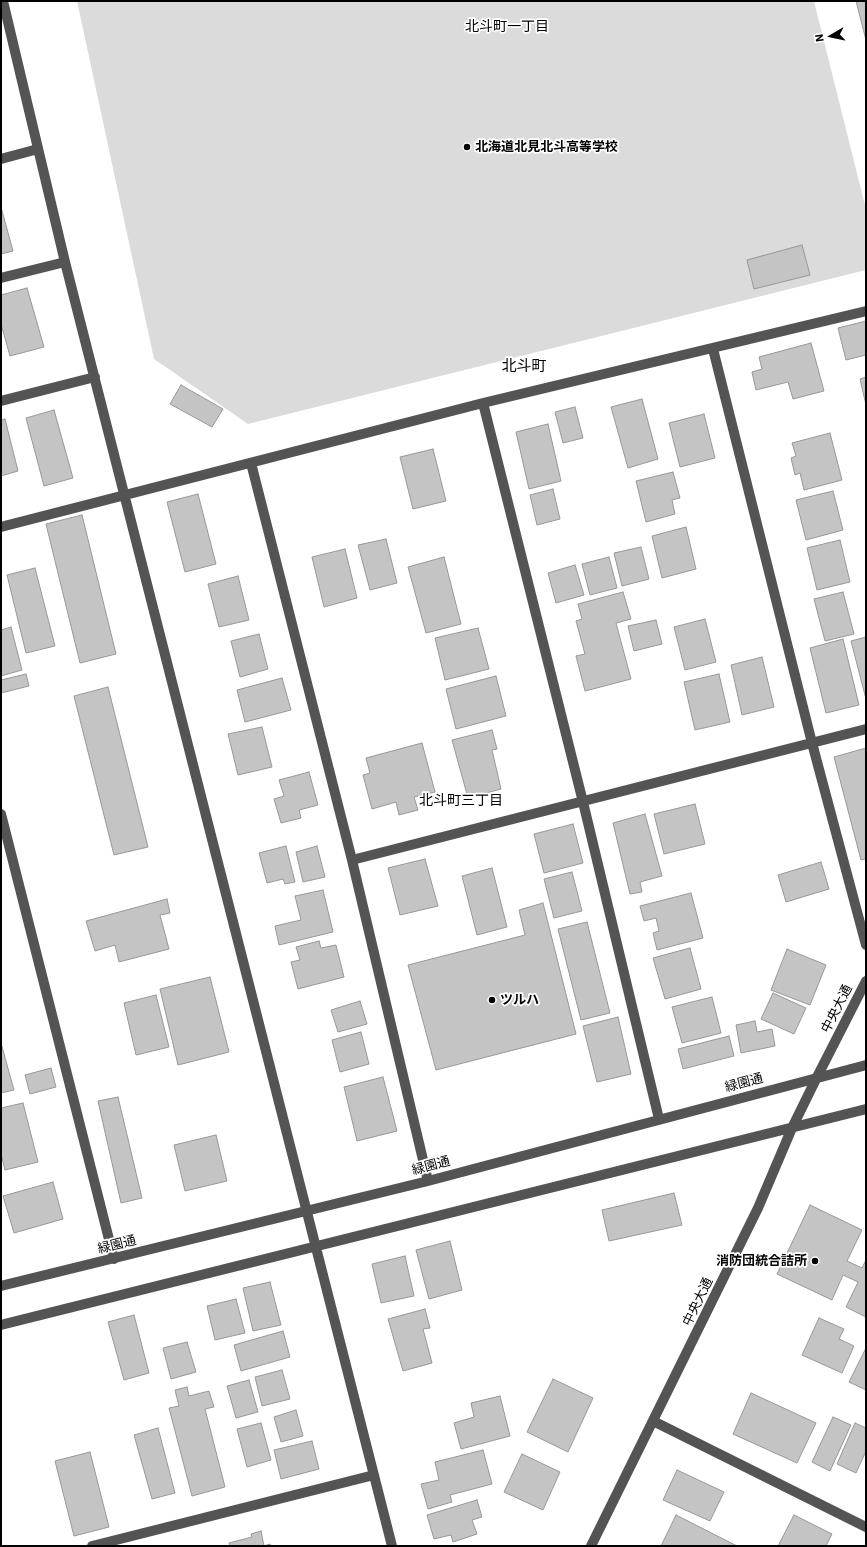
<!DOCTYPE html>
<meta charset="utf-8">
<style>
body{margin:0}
#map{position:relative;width:867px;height:1547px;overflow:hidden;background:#fff;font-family:"IBM Plex Sans",sans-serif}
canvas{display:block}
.frame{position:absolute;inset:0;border:2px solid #000;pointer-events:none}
.north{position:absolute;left:811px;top:16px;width:40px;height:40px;-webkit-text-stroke:3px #fff;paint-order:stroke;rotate:261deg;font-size:11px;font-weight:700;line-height:16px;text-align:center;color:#000}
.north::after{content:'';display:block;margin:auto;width:14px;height:18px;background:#000;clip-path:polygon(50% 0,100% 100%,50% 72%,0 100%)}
</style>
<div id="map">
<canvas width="867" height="1547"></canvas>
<div class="frame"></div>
<div class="north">N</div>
</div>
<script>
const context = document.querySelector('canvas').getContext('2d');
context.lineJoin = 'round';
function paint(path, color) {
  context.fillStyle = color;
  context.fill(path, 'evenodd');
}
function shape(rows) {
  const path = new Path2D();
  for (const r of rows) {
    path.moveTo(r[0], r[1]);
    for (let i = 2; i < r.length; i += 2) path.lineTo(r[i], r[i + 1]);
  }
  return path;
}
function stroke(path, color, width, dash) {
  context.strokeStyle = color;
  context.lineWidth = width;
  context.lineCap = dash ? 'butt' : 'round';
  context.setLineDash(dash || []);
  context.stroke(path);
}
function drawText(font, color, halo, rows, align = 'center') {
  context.font = font + ' "IBM Plex Sans","Noto Sans JP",sans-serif';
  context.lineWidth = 3.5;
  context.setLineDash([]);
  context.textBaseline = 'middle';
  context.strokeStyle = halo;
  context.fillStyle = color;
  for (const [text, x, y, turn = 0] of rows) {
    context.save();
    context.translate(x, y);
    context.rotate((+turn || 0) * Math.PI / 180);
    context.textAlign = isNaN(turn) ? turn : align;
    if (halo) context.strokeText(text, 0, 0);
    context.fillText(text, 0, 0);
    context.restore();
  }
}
paint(shape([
 [77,1,814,1,866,209,866,270,248,424,154,359]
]), '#dbdbdb');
const building = shape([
 [856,1,866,1,866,40,856,1],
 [1,207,13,251,1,254,1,207],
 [802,245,810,275,754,289,747,260,802,245],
 [27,288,44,347,10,356,1,324,1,295,27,288],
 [866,321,866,355,846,360,838,328,866,321],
 [811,343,824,391,793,399,788,382,756,390,752,372,762,369,759,357,811,343],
 [866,377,866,405,860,379,866,377],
 [181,385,223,409,212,427,170,404,181,385],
 [642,399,658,459,628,468,611,407,642,399],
 [575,407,583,438,563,443,555,412,575,407],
 [54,410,73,478,44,486,26,418,54,410],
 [704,414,715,458,680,467,669,423,704,414],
 [5,419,18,471,1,476,1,420,5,419],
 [548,424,561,481,529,489,516,432,548,424],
 [830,433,842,480,804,490,800,473,795,475,791,458,796,456,792,443,830,433],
 [433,449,446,501,413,509,400,457,433,449],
 [673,472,680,498,672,500,675,514,646,522,636,481,673,472],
 [553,489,560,519,537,525,530,495,553,489],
 [833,491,843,530,806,540,796,500,833,491],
 [198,494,216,564,185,572,167,502,198,494],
 [82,515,116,654,80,663,46,524,82,515],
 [686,527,696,569,662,578,652,536,686,527],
 [386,539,397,583,370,590,358,545,386,539],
 [840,540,850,582,817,590,807,548,840,540],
 [641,547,649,579,622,586,614,553,641,547],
 [345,549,357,598,324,607,312,557,345,549],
 [444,557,461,624,426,633,408,567,444,557],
 [609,557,617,588,590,595,582,564,609,557],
 [575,565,584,595,556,603,548,573,575,565],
 [35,568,55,646,26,653,7,575,35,568],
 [238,576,249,620,219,627,208,584,238,576],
 [623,592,631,619,616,623,631,679,585,691,576,656,585,654,576,621,582,619,578,604,623,592],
 [843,592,854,634,825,641,814,599,843,592],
 [705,619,716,662,685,670,674,627,705,619],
 [656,620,662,644,634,651,628,626,656,620],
 [11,627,22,670,1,676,1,630,11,627],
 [478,628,489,669,445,680,435,638,478,628],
 [259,634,268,669,240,677,231,641,259,634],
 [866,637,866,699,851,641,866,637],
 [843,639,859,705,826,713,810,648,843,639],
 [762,657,774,707,742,715,731,665,762,657],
 [26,674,29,686,1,693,1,680,26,674],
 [719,674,730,722,695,730,684,682,719,674],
 [496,676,506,716,456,729,446,689,496,676],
 [282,678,291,710,245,722,237,690,282,678],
 [108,687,148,847,114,855,74,696,108,687],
 [262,727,272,767,238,775,228,734,262,727],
 [492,730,497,749,492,750,501,789,468,798,452,740,492,730],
 [422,743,435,792,414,797,418,810,399,815,396,802,372,809,363,775,370,773,366,758,422,743],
 [866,748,866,859,861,860,834,757,866,748],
 [309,772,318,805,299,810,301,818,281,823,274,799,284,796,279,780,309,772],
 [695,804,705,844,664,854,654,814,695,804],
 [645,814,662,876,640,882,642,892,630,894,613,823,645,814],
 [573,824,583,863,544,873,534,834,573,824],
 [286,846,295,882,285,884,283,879,267,883,259,853,286,846],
 [317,846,325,877,303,882,296,852,317,846],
 [425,859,438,906,400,915,388,868,425,859],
 [821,862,829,889,786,902,778,875,821,862],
 [492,868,507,927,477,935,462,876,492,868],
 [572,872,582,911,554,918,544,879,572,872],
 [323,890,333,932,279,945,275,926,301,920,295,896,323,890],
 [691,893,703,938,657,950,653,933,659,931,656,918,644,921,640,906,691,893],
 [167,899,170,913,160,915,169,949,119,962,115,945,95,951,86,921,167,899],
 [543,903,576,1034,436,1070,408,965,525,935,519,910,543,903],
 [587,922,610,1013,581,1020,558,929,587,922],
 [319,941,321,948,336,945,344,977,298,989,291,962,300,960,296,947,319,941],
 [690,948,701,989,665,999,653,958,690,948],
 [787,949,826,965,810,1005,771,990,787,949],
 [210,977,229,1052,178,1065,160,989,210,977],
 [773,993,806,1008,794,1034,761,1019,773,993],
 [156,995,169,1047,136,1055,124,1003,156,995],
 [712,997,721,1033,682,1043,672,1007,712,997],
 [360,1001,367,1024,338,1032,331,1010,360,1001],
 [618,1017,631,1074,597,1082,583,1026,618,1017],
 [755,1021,757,1032,772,1029,775,1046,741,1053,736,1025,755,1021],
 [361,1032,369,1064,340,1072,332,1040,361,1032],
 [729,1036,734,1056,683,1069,678,1049,729,1036],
 [1,1043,14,1090,1,1093,1,1043],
 [51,1068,56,1087,30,1094,25,1075,51,1068],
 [383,1077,397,1131,357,1141,344,1087,383,1077],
 [118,1097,142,1198,121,1203,98,1101,118,1097],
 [23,1103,38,1162,5,1170,1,1154,1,1108,23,1103],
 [216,1135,227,1181,185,1191,174,1145,216,1135],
 [53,1182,63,1219,14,1233,3,1196,53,1182],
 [674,1193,682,1225,609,1241,602,1210,674,1193],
 [810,1205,862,1230,847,1261,862,1268,866,1260,866,1317,846,1307,858,1282,843,1275,832,1300,777,1274,810,1205],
 [450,1241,462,1290,429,1299,416,1250,450,1241],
 [405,1256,414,1296,381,1303,372,1264,405,1256],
 [270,1282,281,1325,253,1331,243,1288,270,1282],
 [236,1299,245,1333,215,1340,207,1306,236,1299],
 [425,1309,430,1328,423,1329,432,1363,403,1371,388,1319,425,1309],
 [134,1315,149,1373,124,1380,108,1322,134,1315],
 [819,1318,844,1329,839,1339,854,1346,842,1373,802,1355,819,1318],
 [283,1331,290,1357,241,1371,234,1345,283,1331],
 [187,1342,196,1372,171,1379,163,1348,187,1342],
 [866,1348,866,1390,849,1382,866,1348],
 [282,1370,290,1399,262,1406,255,1377,282,1370],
 [553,1379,593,1398,568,1452,527,1432,553,1379],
 [249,1380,258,1412,236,1418,227,1386,249,1380],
 [187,1387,189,1396,209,1391,214,1407,205,1409,225,1487,192,1496,169,1408,179,1406,175,1390,187,1387],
 [751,1393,816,1423,797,1463,733,1434,751,1393],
 [500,1396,510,1436,461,1449,454,1423,474,1417,471,1403,500,1396],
 [296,1410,303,1436,281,1442,274,1417,296,1410],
 [833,1417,851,1425,830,1471,812,1462,833,1417],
 [261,1423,271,1460,247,1467,237,1429,261,1423],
 [855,1423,866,1428,866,1451,856,1473,837,1464,855,1423],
 [158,1428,175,1493,152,1499,134,1435,158,1428],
 [312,1441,319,1469,281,1479,274,1450,312,1441],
 [483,1450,492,1484,450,1495,452,1502,428,1509,421,1484,439,1480,435,1462,483,1450],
 [90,1452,109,1527,74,1536,55,1461,90,1452],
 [522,1454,560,1472,543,1510,504,1492,522,1454],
 [677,1470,724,1492,710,1521,663,1500,677,1470],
 [477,1500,482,1517,472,1520,477,1534,453,1542,451,1535,434,1539,427,1515,477,1500],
 [676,1515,737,1546,661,1546,676,1515],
 [794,1515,832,1534,826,1546,778,1546,794,1515],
 [261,1531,264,1546,270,1544,271,1546,230,1546,229,1543,252,1537,251,1534,261,1531]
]);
paint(building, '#c4c4c4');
stroke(building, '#989898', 1);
stroke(shape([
 [3,1,65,262,392,1546],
 [1,159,38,149],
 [1,278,65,262],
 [713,349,812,743,866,945],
 [1,401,95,377],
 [483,403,583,802,659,1119],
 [251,463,352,860,428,1181],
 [1,527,483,403,866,311],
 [1,814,114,1259],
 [352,860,866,729],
 [1,1286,428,1181,866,1065],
 [1,1325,866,1109],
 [653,1421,866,1527],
 [92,1546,374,1475],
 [591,1546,758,1208,792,1128,817,1077,866,981]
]), '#545454', 10);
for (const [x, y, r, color] of [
 [467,147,4,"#000"],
 [492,1000,4,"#000"],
 [815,1261,4,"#000"]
]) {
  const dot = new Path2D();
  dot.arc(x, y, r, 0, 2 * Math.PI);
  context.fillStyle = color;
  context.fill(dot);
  stroke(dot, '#fff', 1.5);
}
drawText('bold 13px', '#000', '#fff', [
 ["北海道北見北斗高等学校",475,147],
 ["ツルハ",500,1000],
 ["消防団統合詰所",807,1261,"right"]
], 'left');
drawText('13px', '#000', '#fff', [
 ["中央大通",837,1009,-63],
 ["緑園通",744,1083,-15],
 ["緑園通",431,1166,-15],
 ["緑園通",117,1245,-14],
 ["中央大通",698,1302,-64]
]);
drawText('14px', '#000', '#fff', [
 ["北斗町一丁目",507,27],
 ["北斗町三丁目",461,801]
]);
drawText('15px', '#000', '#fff', [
 ["北斗町",524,367]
]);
</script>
